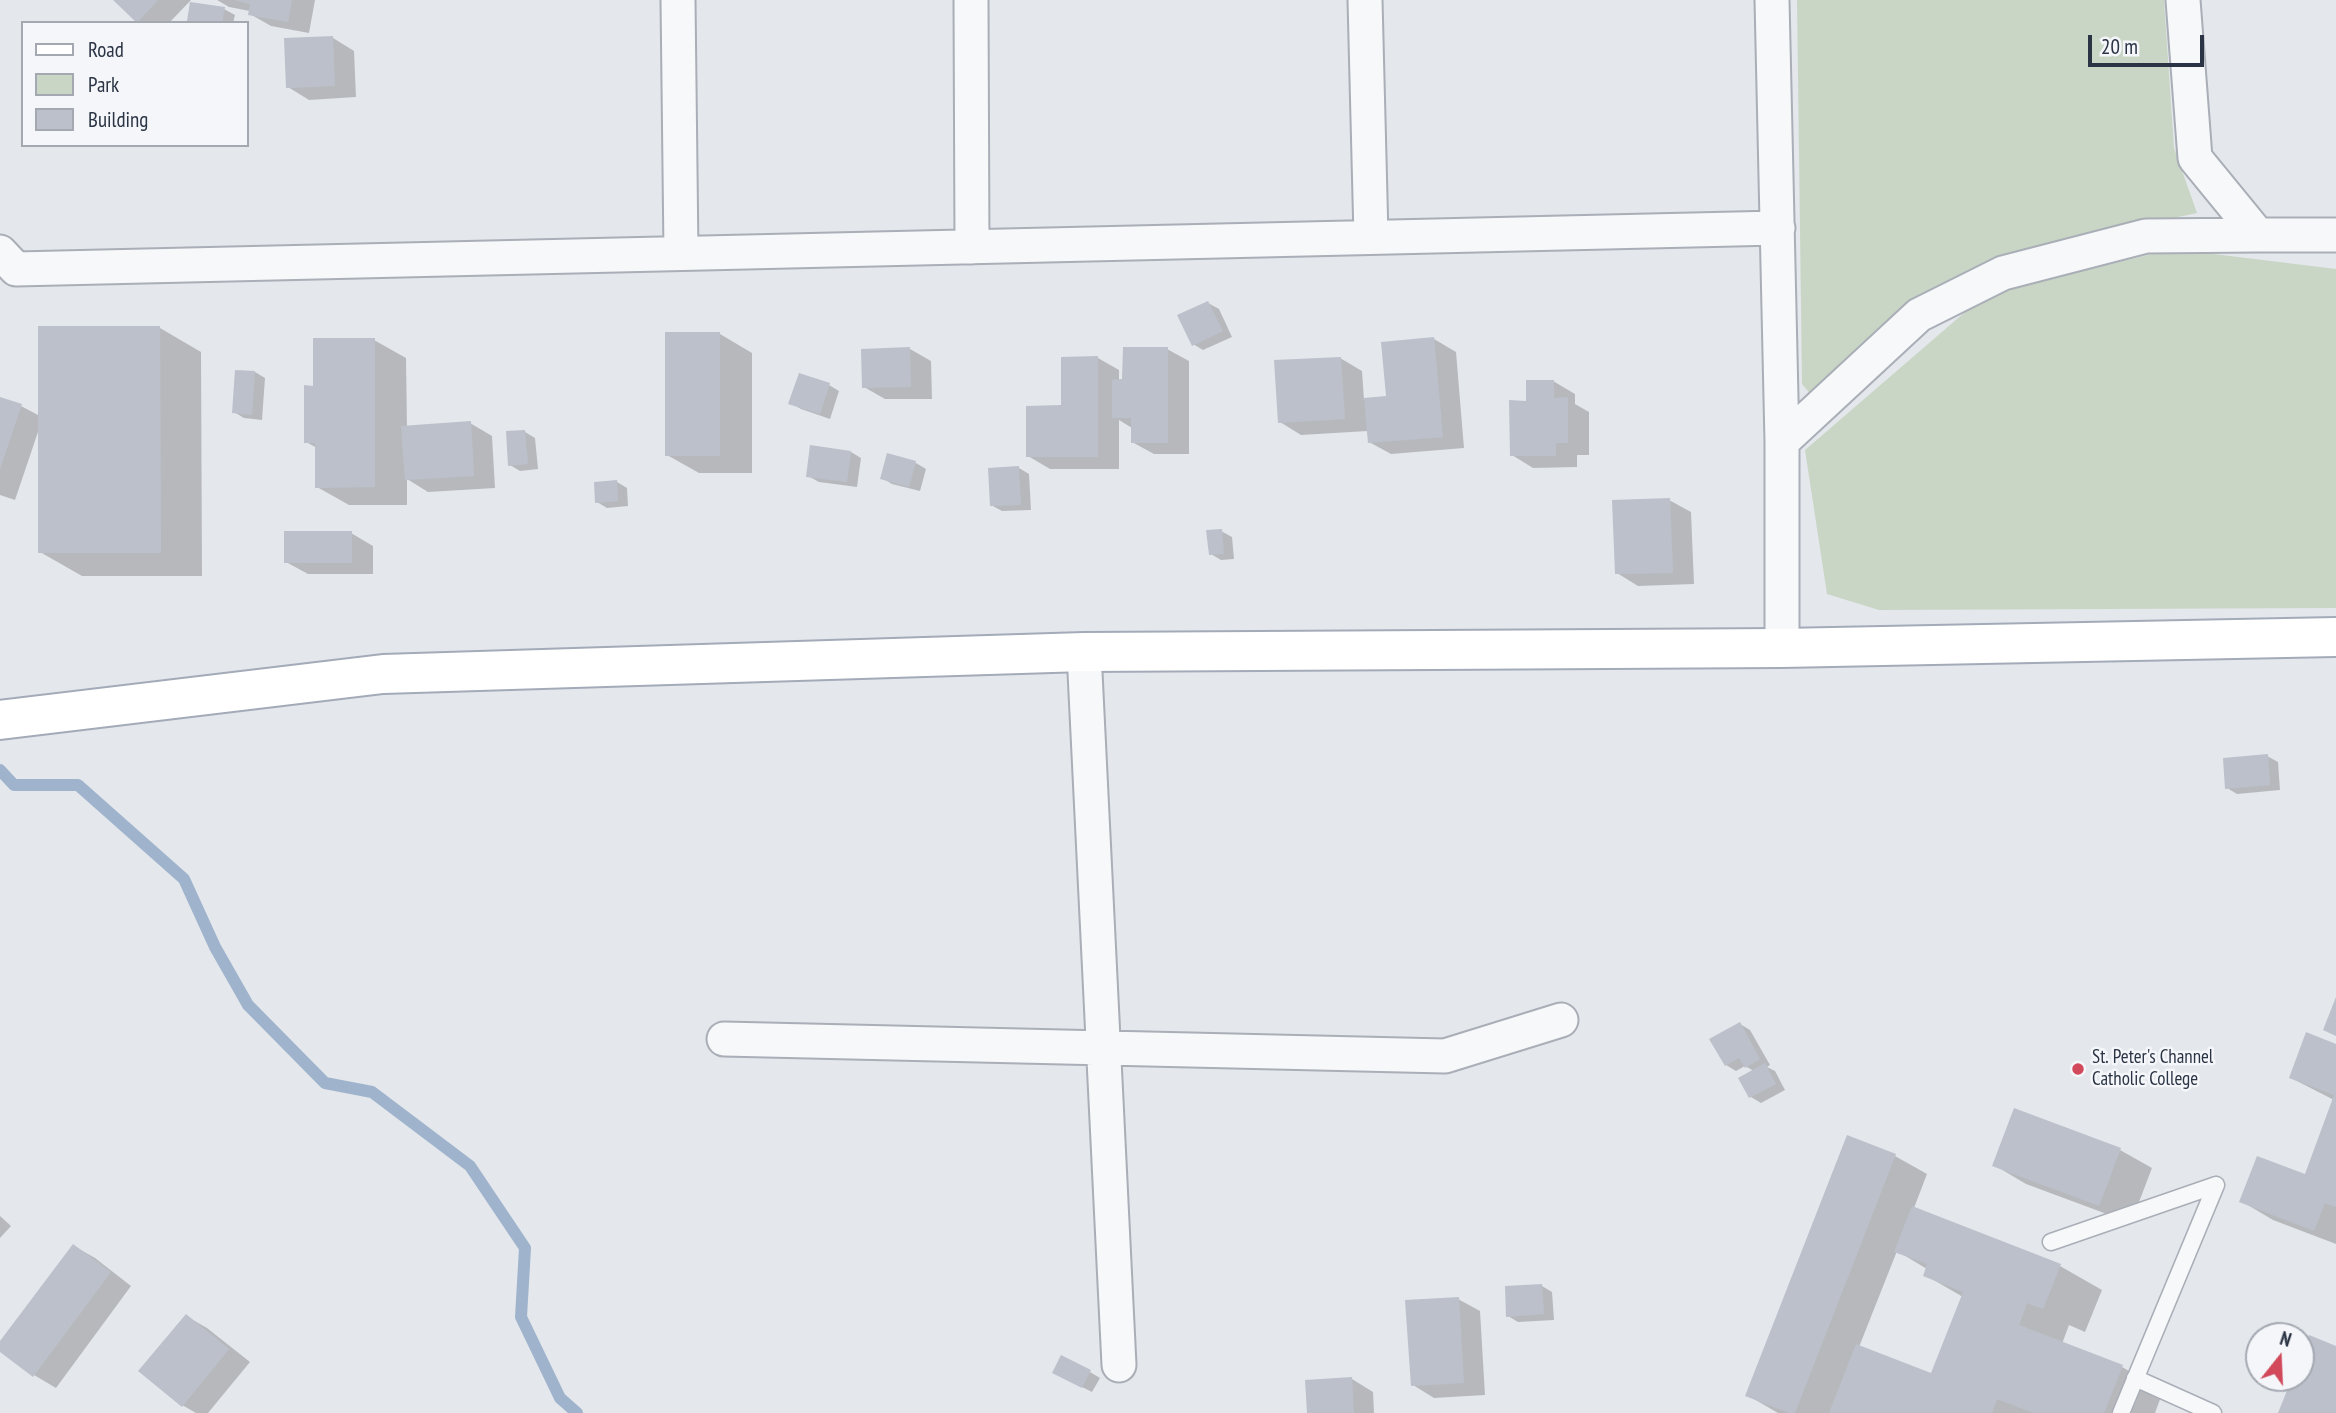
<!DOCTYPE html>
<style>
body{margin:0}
#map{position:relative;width:2336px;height:1413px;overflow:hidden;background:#e4e7ec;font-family:"PT Sans Narrow",sans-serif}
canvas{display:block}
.legend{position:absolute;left:21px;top:21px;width:228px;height:126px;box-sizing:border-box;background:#f4f6f9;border:2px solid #a4a8b1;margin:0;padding:9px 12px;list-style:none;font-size:21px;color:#2b3445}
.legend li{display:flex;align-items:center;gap:14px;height:35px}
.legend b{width:35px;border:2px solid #a4a8b1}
.north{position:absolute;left:2245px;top:1322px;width:70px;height:70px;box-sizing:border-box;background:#f4f6f9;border:2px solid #a4a8b1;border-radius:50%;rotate:18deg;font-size:19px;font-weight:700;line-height:28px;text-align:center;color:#2b3445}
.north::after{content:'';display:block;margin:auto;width:24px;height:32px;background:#d1495b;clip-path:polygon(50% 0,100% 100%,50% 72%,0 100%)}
.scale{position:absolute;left:2088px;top:35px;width:116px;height:32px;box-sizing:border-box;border:4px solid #2b3445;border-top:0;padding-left:9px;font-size:21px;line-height:24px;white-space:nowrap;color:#2b3445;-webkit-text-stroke:5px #f4f6f9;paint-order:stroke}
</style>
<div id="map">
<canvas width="2336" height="1413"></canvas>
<ul class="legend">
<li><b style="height:9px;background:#fff"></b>Road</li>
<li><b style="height:19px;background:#c9d6c5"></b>Park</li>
<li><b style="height:19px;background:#bbc0ca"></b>Building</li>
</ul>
<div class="north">N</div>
<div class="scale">20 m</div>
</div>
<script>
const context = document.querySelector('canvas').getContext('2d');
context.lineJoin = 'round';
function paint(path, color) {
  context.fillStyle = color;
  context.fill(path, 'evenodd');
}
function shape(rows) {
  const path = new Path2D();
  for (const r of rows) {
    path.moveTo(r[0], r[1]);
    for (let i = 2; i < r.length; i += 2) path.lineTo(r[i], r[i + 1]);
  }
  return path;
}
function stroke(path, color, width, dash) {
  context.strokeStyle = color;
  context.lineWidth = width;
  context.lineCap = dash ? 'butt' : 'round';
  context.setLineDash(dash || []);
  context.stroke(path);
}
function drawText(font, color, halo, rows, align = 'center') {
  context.font = font + ' "PT Sans Narrow",sans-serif';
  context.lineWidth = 5;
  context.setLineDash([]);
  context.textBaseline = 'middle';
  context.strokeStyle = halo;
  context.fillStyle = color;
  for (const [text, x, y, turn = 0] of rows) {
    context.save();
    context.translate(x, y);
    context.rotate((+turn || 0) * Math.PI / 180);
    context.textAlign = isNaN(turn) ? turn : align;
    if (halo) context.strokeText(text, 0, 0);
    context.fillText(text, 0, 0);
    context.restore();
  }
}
paint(shape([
 [1797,0,2164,0,2174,148,2197,213,2096,235,1926,295,1812,396,1802,384],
 [2173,249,2336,269,2336,608,1879,610,1827,594,1805,450,1986,294]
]), '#c9d6c5');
paint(shape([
 [115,0,191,0,169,23,140,23],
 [217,0,315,0,309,33,271,26,250,14,250,11,229,7],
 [224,9,235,15,233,23,193,23,189,20],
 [333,38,354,51,356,97,309,100,288,87],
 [1208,303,1219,309,1232,337,1203,350,1193,344],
 [160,328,201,352,202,576,82,576,40,552,39,429,15,500,0,495,0,399,21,406,40,416],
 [720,334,752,353,752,473,699,473,667,455],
 [1434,339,1456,352,1464,448,1391,454,1369,442,1368,431,1301,435,1280,422,1340,358,1362,371,1364,400,1388,398],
 [374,340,406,358,407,428,470,423,492,436,495,488,428,492,407,479,407,505,349,505,317,487,317,448,306,442,315,387],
 [910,349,931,361,932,399,885,399,864,387],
 [1167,349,1189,361,1189,454,1154,454,1132,442,1132,428,1119,420,1119,469,1050,469,1028,456,1098,358,1119,370,1119,381],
 [255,372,265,378,262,420,244,418,234,412],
 [1553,381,1575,394,1575,404,1589,412,1589,455,1577,455,1577,467,1533,468,1512,455,1528,402],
 [829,385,839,391,830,419,801,409,790,403],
 [525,432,535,438,538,469,520,471,510,465],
 [851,452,861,458,857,487,819,482,808,476],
 [888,455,916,463,926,469,920,491,892,484,882,478],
 [1019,468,1029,474,1031,510,1002,511,991,505],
 [617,482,627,488,628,506,607,508,597,502],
 [1669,500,1691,512,1694,584,1638,586,1617,573],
 [1221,531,1232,537,1234,559,1221,560,1211,554],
 [351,533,373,546,373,574,308,574,286,562],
 [2267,756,2278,762,2280,790,2237,794,2227,788],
 [1740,1024,1750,1030,1770,1065,1767,1067,1775,1071,1785,1090,1761,1103,1751,1097,1754,1071,1745,1066,1736,1071,1726,1065],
 [2336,1045,2336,1244,2273,1220,2241,1201,2306,1176,2334,1100,2291,1078],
 [2120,1150,2152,1168,2131,1223,2026,1184,1994,1165],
 [1895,1156,1927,1174,1914,1208,2060,1266,2102,1290,2085,1332,2069,1325,2062,1344,2122,1367,2163,1391,2155,1413,1778,1413,1747,1395],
 [1897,1251,1927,1269,1925,1275,1963,1297,1932,1375,1859,1347],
 [0,1216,11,1226,0,1238],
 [74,1246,95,1258,131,1286,56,1388,34,1375,0,1350,0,1344],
 [1542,1286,1552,1292,1554,1320,1518,1322,1508,1316],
 [1458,1299,1480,1311,1485,1395,1434,1398,1413,1385],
 [186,1316,207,1328,250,1362,208,1413,196,1413,182,1405],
 [1090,1372,1100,1378,1092,1392,1064,1378],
 [1352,1379,1373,1392,1374,1413,1309,1413]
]), '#0003');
stroke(shape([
 [0,770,14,785,78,785,184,879,215,947,248,1005,325,1083,372,1092,470,1166,525,1248,521,1317,560,1398,577,1413]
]), '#9fb4cc', 12);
paint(shape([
 [113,0,158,0,137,23],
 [234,0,292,0,288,22,248,15,250,4],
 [190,2,225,7,222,23,187,21],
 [333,36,335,86,286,88,284,38],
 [1208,301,1223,331,1192,346,1177,315],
 [38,326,160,326,161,553,38,553],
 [665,332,720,332,720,456,665,456],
 [1434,337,1443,437,1368,443,1364,398,1386,396,1381,342],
 [313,338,375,338,375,487,315,488,315,443,304,443,304,385,313,386],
 [910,347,911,387,862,388,861,349],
 [1123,347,1168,347,1168,443,1131,443,1131,418,1112,418,1112,380,1122,379],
 [1098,356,1098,457,1026,457,1026,406,1061,405,1061,357],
 [1341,357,1345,419,1278,423,1274,360],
 [235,370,255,371,252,415,232,413],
 [799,373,830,383,820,414,788,404],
 [1526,380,1554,380,1554,398,1568,397,1568,443,1556,443,1556,456,1510,456,1509,400,1526,401],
 [0,397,22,404,0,469],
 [471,421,474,476,405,480,401,426],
 [525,430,528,464,508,466,506,431],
 [810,445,851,451,847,482,806,477],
 [887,453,916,461,909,487,880,479],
 [1019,466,1021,505,990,506,988,468],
 [617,480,618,501,595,503,594,482],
 [1670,498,1673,573,1615,574,1612,500],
 [1222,529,1224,554,1209,555,1206,530],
 [284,531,352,531,352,563,284,563],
 [2268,754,2270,785,2225,789,2223,758],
 [2336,997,2336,1036,2323,1030],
 [1740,1022,1760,1059,1745,1068,1739,1058,1725,1066,1709,1039],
 [2306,1032,2336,1044,2336,1207,2325,1203,2314,1231,2239,1202,2257,1156,2305,1174,2334,1095,2289,1078],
 [1765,1063,1776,1084,1749,1098,1738,1078],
 [2014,1108,2121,1148,2099,1206,1992,1166],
 [1847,1135,1896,1154,1795,1413,1789,1413,1745,1396],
 [1912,1206,2061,1264,2043,1309,2027,1303,2019,1325,2123,1365,2104,1413,2034,1413,1997,1399,1992,1413,1829,1413,1856,1344,1931,1373,1963,1292,1923,1276,1927,1264,1894,1252],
 [73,1244,111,1272,33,1377,0,1352,0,1341],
 [1542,1284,1544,1314,1506,1317,1505,1286],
 [1459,1297,1464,1383,1411,1386,1405,1300],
 [186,1314,229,1349,182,1407,138,1371],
 [2309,1335,2336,1346,2336,1413,2278,1413,2292,1378,2301,1378,2301,1355],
 [1061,1355,1091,1370,1082,1388,1052,1373],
 [1352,1377,1354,1413,1307,1413,1305,1380]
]), '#bbc0ca');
const lane = shape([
 [2051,1242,2216,1185],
 [2135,1378,2213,1413],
 [2121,1413,2216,1185]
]);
const street = shape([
 [678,0,681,253],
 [971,0,972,247],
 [1365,0,1371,237],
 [1772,0,1782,442,1782,648],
 [2183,0,2195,158,2258,235,2336,235],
 [0,252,16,269,1778,228],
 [1782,442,1919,315,2003,273,2146,236,2258,235],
 [1084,652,1119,1365],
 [724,1039,1445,1056,1561,1020]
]);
const primary = shape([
 [0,720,383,674,1084,652,1782,648,2336,637]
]);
stroke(lane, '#a9aeb7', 19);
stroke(street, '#a9aeb7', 37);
stroke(primary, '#a3abb8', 42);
stroke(lane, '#f7f8fa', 16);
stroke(street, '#f7f8fa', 33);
stroke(primary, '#fff', 38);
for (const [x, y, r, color] of [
 [2078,1069,7,"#d1495b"]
]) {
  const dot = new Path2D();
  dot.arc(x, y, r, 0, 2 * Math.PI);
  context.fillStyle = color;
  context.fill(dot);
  stroke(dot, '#f4f6f9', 2.5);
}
drawText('19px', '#2b3445', '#f4f6f9', [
 ["St. Peter's Channel",2092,1058],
 ["Catholic College",2092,1080]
], 'left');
</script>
